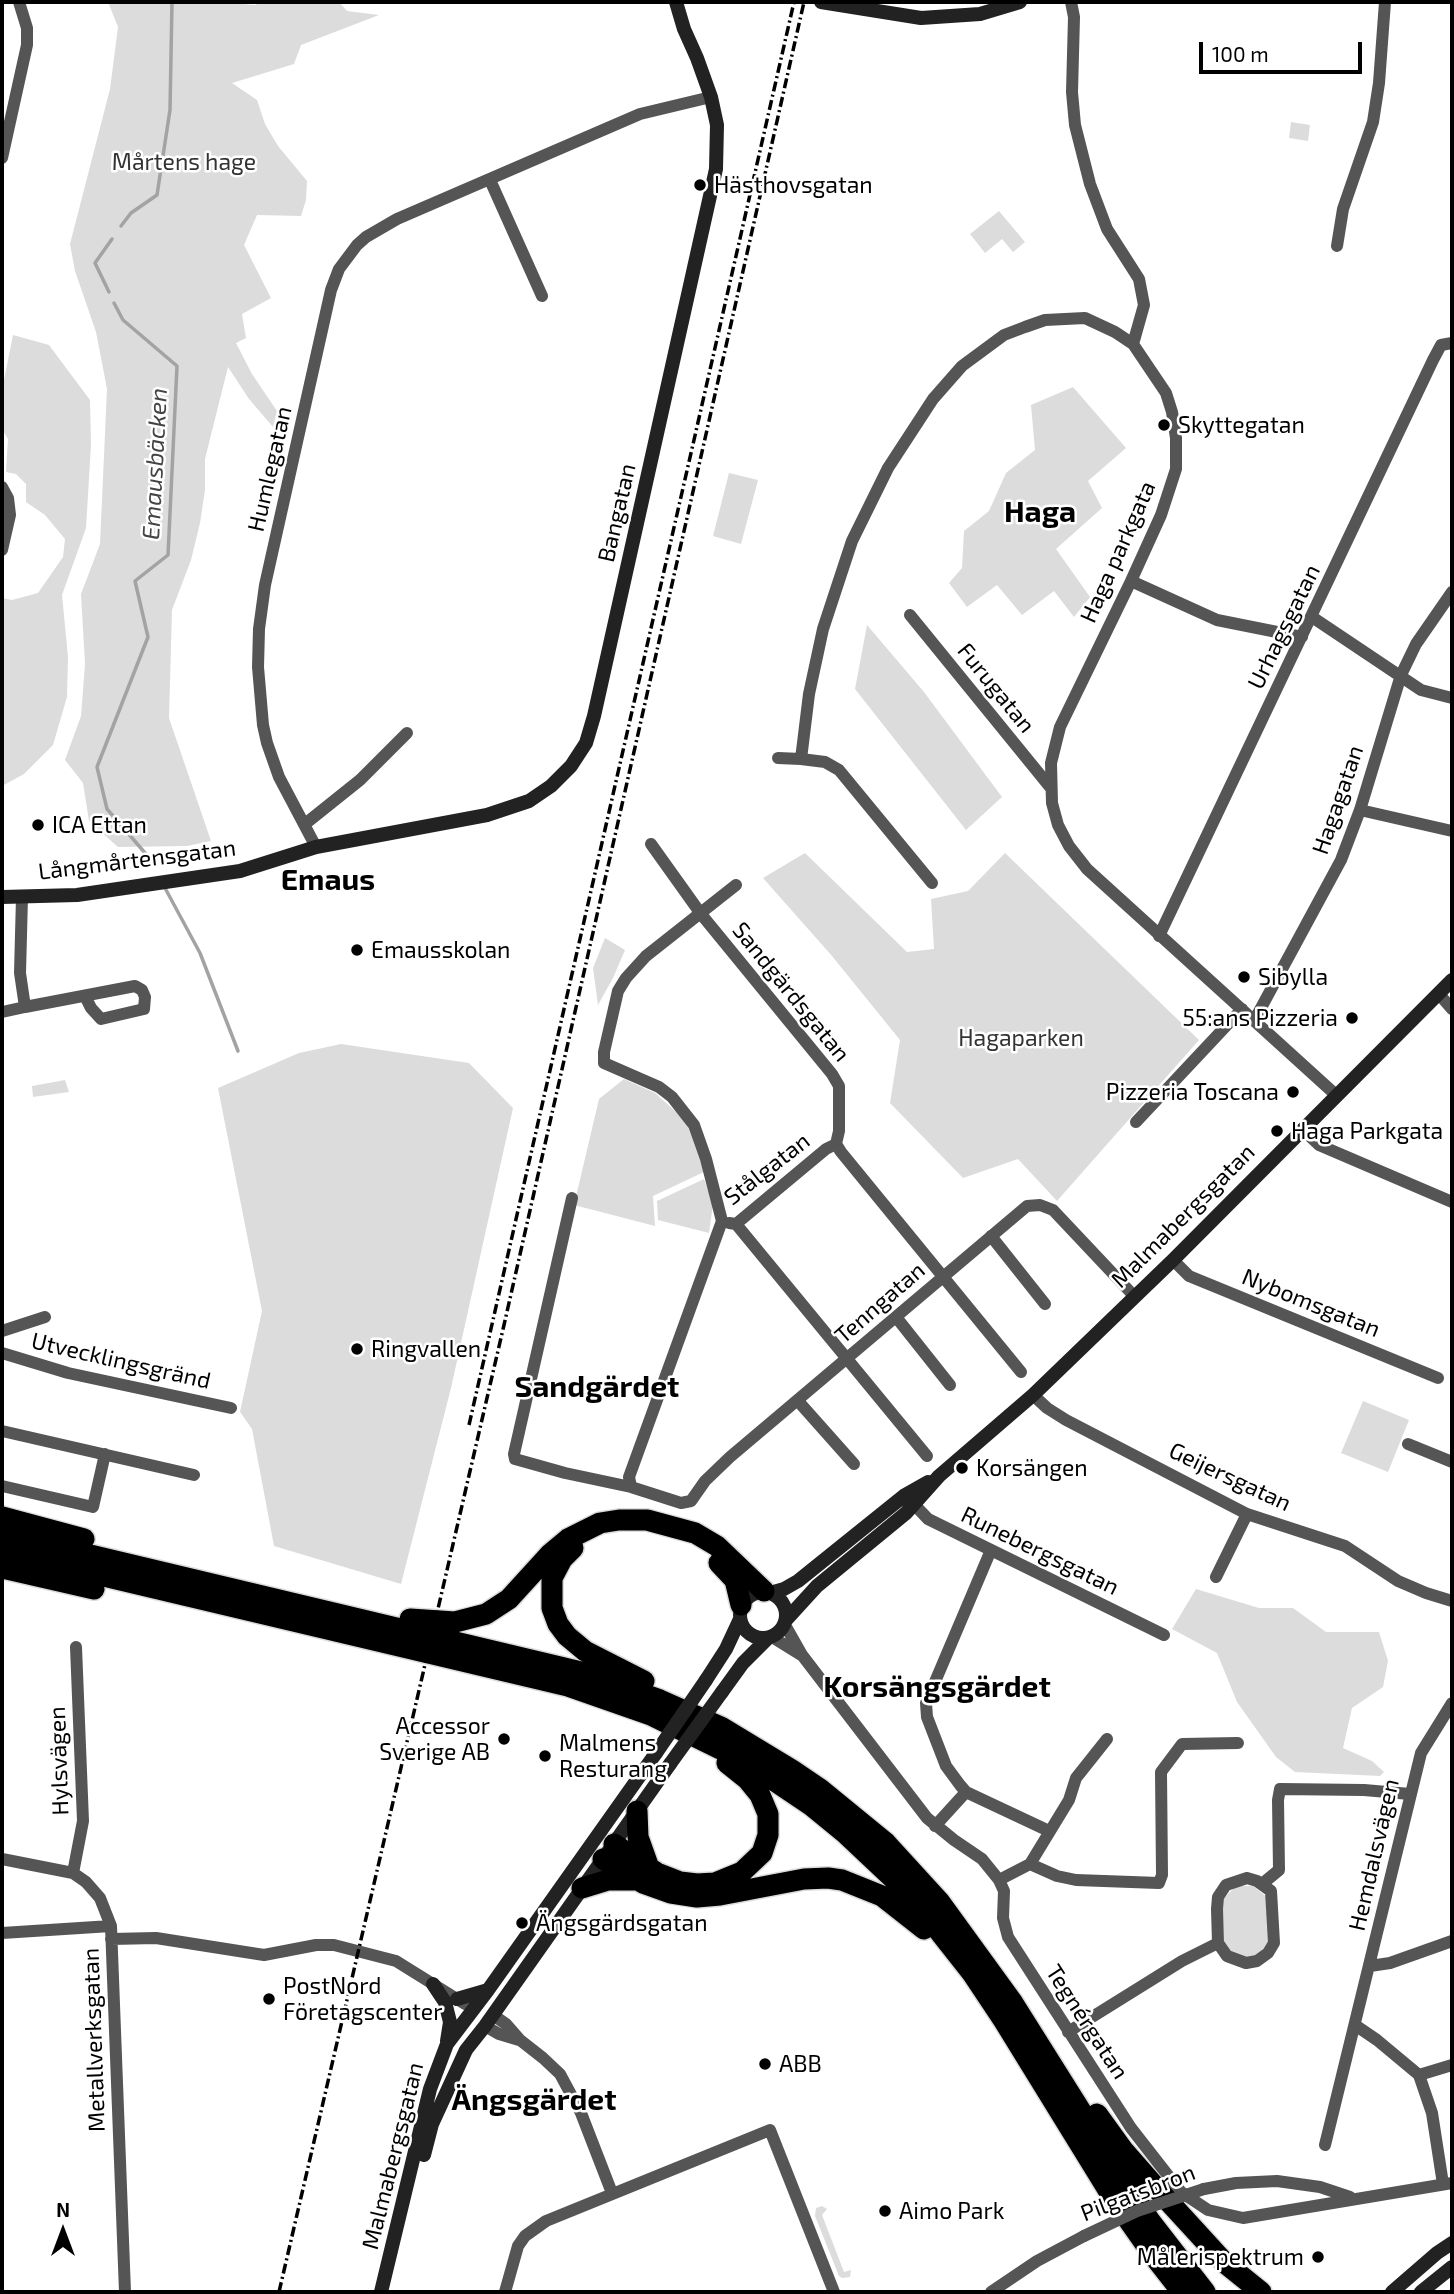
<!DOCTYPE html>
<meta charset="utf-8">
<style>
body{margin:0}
#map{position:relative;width:1454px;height:2294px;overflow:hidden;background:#fff;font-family:"Exo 2",sans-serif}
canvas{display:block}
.frame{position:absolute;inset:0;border:4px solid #000;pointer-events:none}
.north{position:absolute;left:28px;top:2196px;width:70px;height:70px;-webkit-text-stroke:5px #fff;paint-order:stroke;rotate:0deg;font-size:19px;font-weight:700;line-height:28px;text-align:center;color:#000}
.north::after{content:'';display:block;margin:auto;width:24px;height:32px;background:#000;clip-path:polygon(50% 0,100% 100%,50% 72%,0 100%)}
.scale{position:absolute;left:1199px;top:42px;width:163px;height:32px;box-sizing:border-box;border:4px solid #000;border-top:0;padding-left:9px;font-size:21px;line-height:24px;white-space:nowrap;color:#000;-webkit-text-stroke:5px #fff;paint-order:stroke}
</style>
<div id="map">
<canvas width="1454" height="2294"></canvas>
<div class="frame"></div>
<div class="north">N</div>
<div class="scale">100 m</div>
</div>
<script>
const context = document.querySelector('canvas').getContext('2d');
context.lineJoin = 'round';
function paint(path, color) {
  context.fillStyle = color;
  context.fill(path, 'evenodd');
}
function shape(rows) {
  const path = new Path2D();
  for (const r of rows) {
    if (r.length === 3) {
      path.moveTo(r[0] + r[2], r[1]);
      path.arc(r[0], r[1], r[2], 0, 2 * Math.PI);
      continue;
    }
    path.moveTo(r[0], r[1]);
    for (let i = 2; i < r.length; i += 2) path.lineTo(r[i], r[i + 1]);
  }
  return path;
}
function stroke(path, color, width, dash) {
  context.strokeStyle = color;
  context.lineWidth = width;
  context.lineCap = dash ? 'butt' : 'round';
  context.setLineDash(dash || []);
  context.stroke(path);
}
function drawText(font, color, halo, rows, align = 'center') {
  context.font = font + ' "Exo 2",sans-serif';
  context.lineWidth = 5;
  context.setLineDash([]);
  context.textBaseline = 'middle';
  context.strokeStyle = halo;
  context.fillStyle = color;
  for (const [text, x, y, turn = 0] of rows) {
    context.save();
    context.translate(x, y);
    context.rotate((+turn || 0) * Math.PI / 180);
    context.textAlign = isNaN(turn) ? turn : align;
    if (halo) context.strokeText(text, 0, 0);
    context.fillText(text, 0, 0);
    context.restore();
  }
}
paint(shape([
 [108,2,216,2,255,5,261,2,339,2,347,11,379,15,301,45,294,64,232,83,257,100,265,124,278,146,307,181,306,200,301,216,257,215,244,245,271,298,242,314,246,338,236,343,252,374,277,411,273,427,249,399,228,367,205,459,205,490,200,523,191,560,172,610,169,718,211,841,187,846,118,847,89,821,83,783,65,760,81,716,85,664,81,594,100,544,107,389,96,332,75,271,70,244,110,89,118,27],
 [1291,122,1310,125,1308,141,1289,138],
 [999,211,1025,242,1013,252,1002,239,985,253,970,234],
 [13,335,49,345,90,400,91,445,86,528,62,595,68,657,67,697,53,745,24,774,2,786,2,598,12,600,38,593,63,557,65,539,45,515,26,502,26,484,16,474,6,472,8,439,2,429,2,390],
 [1073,387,1126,448,1088,481,1102,508,1056,549,1090,597,1074,617,1054,591,1022,615,997,585,967,607,949,583,962,568,964,531,989,511,1006,473,1035,450,1031,405],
 [729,473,758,480,741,544,713,536],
 [867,625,924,692,1002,797,966,830,855,689],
 [805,853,907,952,934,949,931,899,968,891,1005,853,1199,1040,1057,1201,1018,1159,963,1178,890,1103,900,1040,832,956,763,878],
 [605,938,625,950,613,978,598,1005,593,968],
 [341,1044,469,1063,513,1108,451,1388,401,1584,274,1546,252,1429,240,1412,262,1311,218,1088,299,1053],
 [624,1079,655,1093,686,1121,704,1172,653,1196,655,1226,574,1205,599,1099],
 [65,1080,69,1092,33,1097,32,1086],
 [704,1179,713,1204,709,1233,658,1220,657,1201],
 [1363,1401,1409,1420,1388,1472,1341,1453],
 [1196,1589,1259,1608,1293,1608,1326,1632,1379,1632,1388,1661,1383,1687,1352,1708,1343,1748,1372,1761,1384,1772,1380,1776,1295,1772,1276,1757,1237,1702,1217,1653,1172,1629],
 [1236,1886,1253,1886,1267,1897,1269,1941,1259,1958,1235,1958,1224,1946,1222,1900],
 [822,2206,827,2209,822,2215,844,2272,851,2270,850,2277,842,2278,839,2276,815,2216,816,2208]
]), '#dcdcdc');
stroke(shape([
 [121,226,131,213,157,195,170,110,172,2],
 [109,292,95,263,112,239],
 [114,303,123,320,177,366,168,555,135,581,148,637,97,767,107,809,152,861],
 [165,888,200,953,238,1051]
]), '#a3a3a3', 3.5);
const highway = shape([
 [2,1517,84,1539],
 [2,1534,581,1672,660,1700,721,1727,792,1770,820,1789,886,1843,939,1901,1013,2003,1150,2221,1205,2292],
 [573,1548,562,1559,552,1578,552,1608,558,1624,567,1636,585,1651,644,1681],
 [2,1552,568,1686,651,1715,745,1761,812,1806,845,1833,898,1883,931,1921,972,1973,1004,2021,1113,2198,1153,2255,1182,2292],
 [719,1563,735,1580,741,1605],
 [2,1568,94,1589],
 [410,1619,455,1622,486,1614,509,1599,550,1554,568,1539,600,1523,619,1520,647,1520,695,1533,717,1546,764,1591],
 [637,1811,638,1837,648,1865],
 [614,1844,657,1873,680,1882,697,1884,715,1883,742,1872,762,1853,768,1835,768,1814,760,1795,747,1779,727,1763],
 [603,1859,643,1883,671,1893,697,1897,720,1895,804,1879,828,1878,842,1880,882,1896,924,1929],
 [582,1888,608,1880,635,1880],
 [1097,2114,1123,2150,1159,2191,1225,2263,1261,2292]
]);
stroke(highway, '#dbdbdb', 24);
stroke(shape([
 [1071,2,1074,17,1072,92,1075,125,1090,184,1107,229,1139,279,1144,305,1133,344],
 [2,158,27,45,27,28,19,2],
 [490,180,542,296],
 [1337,246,1343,209,1373,122,1379,83,1385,2],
 [2,487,8,498,10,515,2,550],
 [1131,581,1217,620,1302,637],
 [910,615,1050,787],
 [1312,617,1421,690,1452,698],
 [778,758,801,759,809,694,823,629,852,541,888,468,933,399,962,366,1004,335,1025,327,1045,320,1085,318,1115,332,1133,344,1166,393,1172,412,1176,438,1176,469,1161,515,1131,581,1060,727,1051,763,1052,803,1058,825,1069,846,1087,869,1336,1095],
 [801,759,825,762,839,770,932,883],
 [1360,810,1452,831],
 [305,824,360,780,407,733],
 [651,844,701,914,832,1074,839,1086,839,1131,836,1144,841,1152,1021,1372],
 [316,847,279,777,267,743,263,725,258,667,259,629,265,585,331,290,339,269,357,245,366,237,397,219,640,114,711,97],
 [736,885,646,956,626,978,618,991,604,1052,604,1063,659,1087,672,1097,694,1125,706,1159,722,1221,629,1477,631,1487,681,1503,691,1501,705,1481,730,1457,1027,1206,1040,1205,1053,1210,1135,1297],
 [22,897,20,973,25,1007,135,986,142,990,145,997,144,1009,101,1019,91,1008,85,996],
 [1159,936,1433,360,1441,345,1452,343],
 [1439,994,1452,1009],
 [2,1012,25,1007],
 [1255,1019,1341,860,1360,810,1401,675,1416,644,1452,592],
 [1136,1122,1242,1009],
 [1302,1129,1319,1145,1452,1202],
 [572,1198,514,1454,515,1459,565,1473,631,1487],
 [729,1223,736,1224,826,1149,836,1144],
 [736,1224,927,1456],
 [991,1236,1045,1304],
 [1173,1260,1189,1276,1438,1378],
 [896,1317,950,1385],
 [2,1331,45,1317],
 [2,1353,68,1373,231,1408],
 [1033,1395,1047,1408,1066,1420,1247,1514,1345,1546,1398,1581,1426,1593,1452,1601],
 [798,1401,854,1464],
 [2,1431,194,1475],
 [1408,1444,1452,1462],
 [2,1486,93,1507,105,1454],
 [909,1499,928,1519,1164,1635],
 [991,1550,926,1703,927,1717,946,1766,960,1785,966,1792,1049,1831],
 [1216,1577,1247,1514],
 [785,1625,802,1655,927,1818,954,1840,982,1859,999,1880,1004,1891,1003,1918,1008,1937,1131,2128,1181,2192,1208,2210,1243,2218,1452,2183],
 [772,1637,801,1655],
 [935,1826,966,1792],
 [2,1859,73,1873,86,1882,100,1898,111,1926,125,2292],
 [1030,1864,1069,1800,1076,1778,1107,1739],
 [73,1873,83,1821,76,1647],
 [1247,1878,1257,1881,1271,1891,1274,1943,1268,1953,1257,1961,1246,1963,1227,1956,1218,1943,1217,1909,1218,1897,1226,1885,1247,1878],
 [999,1880,1030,1864,1057,1876,1076,1880,1159,1883,1162,1875,1161,1772,1182,1744,1238,1743],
 [1262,1884,1279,1870,1278,1800,1280,1789,1364,1790,1410,1794],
 [2,1933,111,1926],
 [111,1939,156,1938,264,1955,316,1945,334,1945,396,1961,465,2004],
 [1370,1966,1390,1963,1452,1941],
 [493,2015,506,2024,520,2040,543,2058,560,2074,581,2113,612,2193],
 [1355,2025,1377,2040,1419,2075,1432,2113,1443,2184],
 [485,2026,499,2034,519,2040],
 [1068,2032,1182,1961,1218,1943],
 [1419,2075,1452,2065],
 [1325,2145,1421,1753,1452,1703],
 [1204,2189,1236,2183,1277,2181,1320,2187,1350,2197],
 [505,2292,518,2246,525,2236,546,2221,770,2130,834,2292],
 [991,2292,1037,2261,1084,2236]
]), '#555', 12);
stroke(shape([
 [821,2,921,18,980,14,1020,2],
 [2,897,77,895,240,871,316,847,487,815,529,801,551,786,571,766,586,743,594,716,716,169,717,125,711,97,697,58,684,29,676,2],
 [763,1615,23],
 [770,1593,784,1589,798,1581,905,1495,928,1482],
 [786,1620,817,1586,906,1513,939,1476,1033,1395,1173,1260,1452,980],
 [706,1680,726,1649,740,1619],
 [722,1692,743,1663,768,1638],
 [433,1984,445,2002,450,2022,447,2041],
 [457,1999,488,1990],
 [424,2155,432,2124,466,2050,485,2026,670,1764],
 [381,2292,430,2089,447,2044,488,1990,656,1753],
 [1392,2292,1437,2253,1452,2243],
 [1421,2292,1452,2267]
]), '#222', 14);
stroke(highway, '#000', 21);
stroke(shape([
 [469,1425,794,2],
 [279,2292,504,1325,804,2]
]), '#000', 3.5, [10, 3.5, 2, 3.5]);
stroke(shape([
 [1084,2236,1137,2211,1204,2189]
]), '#555', 12);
stroke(shape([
 [656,1753,706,1680],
 [670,1764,722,1692]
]), '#222', 14);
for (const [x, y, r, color] of [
 [700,185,7,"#000"],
 [1164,425,7,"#000"],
 [38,825,7,"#000"],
 [357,950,7,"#000"],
 [1244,977,7,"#000"],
 [1352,1018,7,"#000"],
 [1293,1092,7,"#000"],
 [1277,1131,7,"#000"],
 [357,1349,7,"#000"],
 [962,1468,7,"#000"],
 [504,1739,7,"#000"],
 [545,1756,7,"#000"],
 [522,1923,7,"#000"],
 [269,1999,7,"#000"],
 [765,2064,7,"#000"],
 [885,2211,7,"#000"],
 [1318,2257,7,"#000"]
]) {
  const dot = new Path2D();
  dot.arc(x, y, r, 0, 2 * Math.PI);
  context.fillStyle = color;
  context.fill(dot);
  stroke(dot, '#fff', 2.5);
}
drawText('23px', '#333', '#fff', [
 ["Mårtens hage",184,162],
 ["Hagaparken",1021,1038]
]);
drawText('23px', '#000', '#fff', [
 ["Hästhovsgatan",714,185],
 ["Skyttegatan",1178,425],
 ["ICA Ettan",52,825],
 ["Emausskolan",371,950],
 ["Sibylla",1258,977],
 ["55:ans Pizzeria",1338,1018,"right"],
 ["Pizzeria Toscana",1279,1092,"right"],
 ["Haga Parkgata",1291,1131],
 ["Ringvallen",371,1349],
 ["Korsängen",976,1468],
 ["Accessor",490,1726,"right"],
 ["Sverige AB",490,1752,"right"],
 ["Malmens",559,1743],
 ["Resturang",559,1769],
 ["Ängsgärdsgatan",536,1923],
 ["PostNord",283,1986],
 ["Företagscenter",283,2012],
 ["ABB",779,2064],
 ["Aimo Park",899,2211],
 ["Målerispektrum",1304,2257,"right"]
], 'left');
drawText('23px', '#000', '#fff', [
 ["Humlegatan",270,469,-77],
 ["Bangatan",617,513,-77],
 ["Haga parkgata",1118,552,-66],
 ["Urhagsgatan",1284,627,-64],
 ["Furugatan",996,688,51],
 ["Hagagatan",1338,800,-71],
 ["Långmårtensgatan",137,860,-7],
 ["Sandgärdsgatan",791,992,51],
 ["Stålgatan",767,1169,-38],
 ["Malmabergsgatan",1183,1216,-45],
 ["Tenngatan",880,1303,-41],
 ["Nybomsgatan",1311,1303,22],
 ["Utvecklingsgränd",121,1361,13],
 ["Geijersgatan",1230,1477,25],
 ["Runebergsgatan",1040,1551,26],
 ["Hylsvägen",59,1761,-92],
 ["Hemdalsvägen",1374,1855,-77],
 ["Tegnérgatan",1087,2022,57],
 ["Metallverksgatan",94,2040,-92],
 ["Malmabergsgatan",393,2156,-76],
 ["Pilgatsbron",1138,2193,-21]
]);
drawText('italic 24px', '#444', '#fff', [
 ["Emausbäcken",155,464,-87]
]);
drawText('bold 30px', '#000', '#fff', [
 ["Haga",1040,512],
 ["Emaus",328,880],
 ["Sandgärdet",597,1387],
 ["Korsängsgärdet",937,1687],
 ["Ängsgärdet",534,2100]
]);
</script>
